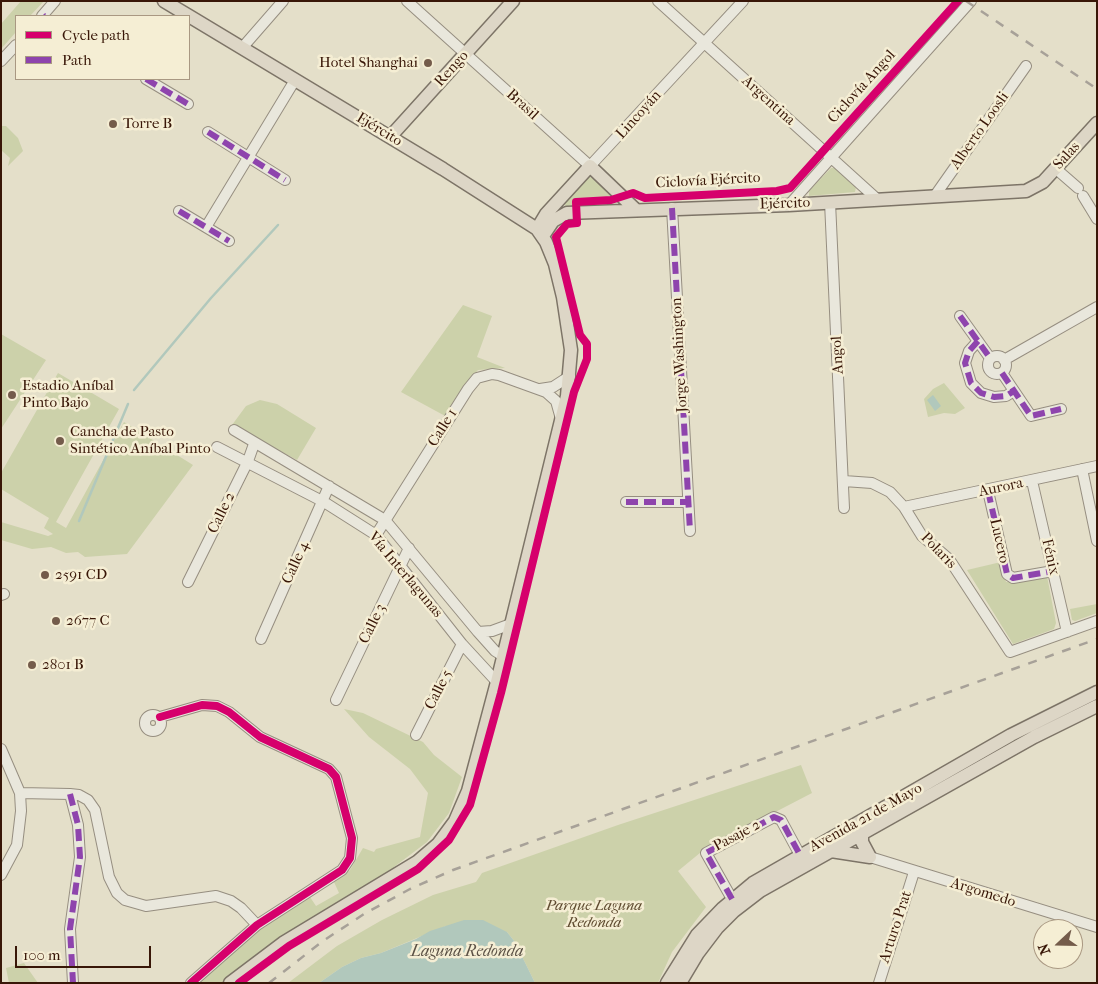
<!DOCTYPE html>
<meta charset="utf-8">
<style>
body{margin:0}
#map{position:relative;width:1098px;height:984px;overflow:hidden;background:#e4dfc9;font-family:"IM FELL French Canon",serif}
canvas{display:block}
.frame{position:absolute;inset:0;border:2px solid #381607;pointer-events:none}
.legend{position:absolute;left:15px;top:15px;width:175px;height:65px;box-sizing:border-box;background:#f5eed4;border:1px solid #a99882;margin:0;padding:6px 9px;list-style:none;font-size:15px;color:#381607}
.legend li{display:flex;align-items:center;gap:10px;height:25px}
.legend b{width:25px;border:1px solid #a99882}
.north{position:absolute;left:1033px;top:919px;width:50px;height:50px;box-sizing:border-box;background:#f5eed4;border:1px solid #a99882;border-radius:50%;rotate:249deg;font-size:14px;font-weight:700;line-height:20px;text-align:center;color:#381607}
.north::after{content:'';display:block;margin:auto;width:18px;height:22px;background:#745c4b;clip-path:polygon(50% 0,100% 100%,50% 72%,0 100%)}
.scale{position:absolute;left:15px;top:946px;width:136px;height:22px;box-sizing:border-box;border:2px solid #381607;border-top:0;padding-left:6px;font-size:15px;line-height:18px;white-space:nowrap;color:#381607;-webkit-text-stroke:4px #f5eed4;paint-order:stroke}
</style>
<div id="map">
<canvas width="1098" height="984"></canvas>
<div class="frame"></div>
<ul class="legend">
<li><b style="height:6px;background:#d6006c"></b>Cycle path</li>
<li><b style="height:6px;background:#8e44ad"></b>Path</li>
</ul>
<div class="north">N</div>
<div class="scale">100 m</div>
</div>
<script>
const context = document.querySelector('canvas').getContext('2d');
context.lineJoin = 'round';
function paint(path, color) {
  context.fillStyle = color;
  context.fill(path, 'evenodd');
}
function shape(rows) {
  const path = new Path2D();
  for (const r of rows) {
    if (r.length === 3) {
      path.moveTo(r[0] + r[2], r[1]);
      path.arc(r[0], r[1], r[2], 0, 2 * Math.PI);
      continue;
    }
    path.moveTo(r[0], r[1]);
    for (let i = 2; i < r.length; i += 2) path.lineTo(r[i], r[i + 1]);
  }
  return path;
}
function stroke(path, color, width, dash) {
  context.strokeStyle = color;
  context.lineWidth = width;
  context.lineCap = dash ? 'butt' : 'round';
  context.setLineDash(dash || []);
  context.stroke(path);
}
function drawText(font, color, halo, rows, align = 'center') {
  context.font = font + ' "IM FELL French Canon",serif';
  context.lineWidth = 5;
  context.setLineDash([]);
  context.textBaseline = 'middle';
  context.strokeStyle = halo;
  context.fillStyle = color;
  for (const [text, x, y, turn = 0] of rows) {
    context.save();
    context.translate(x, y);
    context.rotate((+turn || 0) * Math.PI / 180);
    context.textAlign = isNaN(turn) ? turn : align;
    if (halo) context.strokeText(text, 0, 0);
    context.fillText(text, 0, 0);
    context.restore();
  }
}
paint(shape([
 [21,1,44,1,30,16,16,16,16,32,1,49,1,24],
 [1,126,6,126,18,138,23,151,8,166,10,158,1,150],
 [831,168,836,168,856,187,855,192,809,196,809,191],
 [589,176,616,198,617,203,567,208,565,205,566,199],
 [463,305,492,316,477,357,505,368,478,370,466,384,447,417,401,392],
 [1,334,46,360,1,429],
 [58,373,119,409,56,522,66,528,124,422,193,465,127,554,85,557,78,552,66,553,51,547,32,549,1,540,1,522,48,536,53,534,44,528,49,518,1,489,1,473],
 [944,383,965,408,955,414,944,413,928,417,924,399,933,389],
 [260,400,277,404,316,428,297,460,232,425,246,406],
 [1001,562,1006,582,1047,576,1056,623,1054,629,1013,644,967,570],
 [1097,604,1097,613,1075,621,1072,620,1070,609],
 [344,709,363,713,423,742,434,755,462,777,449,813,427,842,394,867,396,869,283,935,222,983,198,983,256,932,310,897,316,906,339,893,334,882,350,870,363,848,374,852,376,849,420,837,428,793,410,769,369,737],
 [801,765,812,793,706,848,678,871,706,907,672,952,658,983,535,983,515,942,507,932,446,926,381,953,361,958,342,967,319,983,288,983,337,946,382,920,433,895,476,882,482,873,618,825],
 [24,963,38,983,9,983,6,968]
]), '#ccd1aa');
paint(shape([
 [933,395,941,406,935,411,927,400],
 [464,920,483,920,507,932,515,942,535,983,319,983,342,967,361,958,381,953,416,939,430,931]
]), '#b1c8bc');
stroke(shape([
 [134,390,211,298,278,225],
 [79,521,128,404]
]), '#b1c8bc', 2.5);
const minor = shape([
 [407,1,590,166,743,1],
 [658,1,878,200],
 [42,16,55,1],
 [242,48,283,1],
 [1,61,16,45],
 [146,79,188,104],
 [208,132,285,180],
 [1055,168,1078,188],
 [1083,196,1097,219],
 [934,197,1026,66],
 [830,202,844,508],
 [789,205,971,1],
 [672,208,690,531],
 [179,211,229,241],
 [206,227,295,80],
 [960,316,990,358],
 [978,341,969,351,965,363,971,383,981,393,994,397,1006,396,1014,391],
 [997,365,9],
 [1004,360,1097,307],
 [1002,373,1031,416,1061,409],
 [540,389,553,387,570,376],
 [234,430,385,520,478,632,495,651,503,656],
 [217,447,324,502,376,535,462,644,497,682],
 [1082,469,1097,541],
 [844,481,872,483,890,492,904,507,922,536,949,559,1010,652,1097,621],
 [1032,481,1067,632],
 [988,491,1007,574,1013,578,1053,571],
 [626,502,688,502],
 [904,507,1097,466],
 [376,535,468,389,477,378,492,374,499,375,546,392,556,401,561,419],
 [188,582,248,461,254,444],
 [1,595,4,594],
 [478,632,492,631,511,624],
 [261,639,329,486],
 [336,700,409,548],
 [153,723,8],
 [160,717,202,705,217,706,229,712,260,737,329,769,336,777,352,838,350,858,342,870,257,925,191,983],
 [416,735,462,644],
 [1,749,20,793,21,811,17,845,1,875],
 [20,793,70,794,79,795,88,800,95,810,109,877,117,893,125,900,146,906,216,896,231,901,241,908,257,925],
 [70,794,78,825,80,857,70,929,73,983],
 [870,857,1097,927],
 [732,899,706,853,774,817,781,820,800,855],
 [879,983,914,872]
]);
const major = shape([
 [164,1,189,16],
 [189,16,443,169,537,229,546,242,555,264,563,297,571,350,567,396,497,682,468,791,455,821,438,844,417,862,283,943,230,983],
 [390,137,513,1],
 [537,229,546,214,590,166,636,210],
 [543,236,553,221,567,213,789,205,1026,191,1043,182,1097,123],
 [862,829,862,842,870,857],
 [831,851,870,857],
 [667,983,697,935,723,908,753,883,1011,735,1097,692],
 [680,983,698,953,717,928,734,911,760,891,1034,737,1097,706]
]);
stroke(minor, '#968e80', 12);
stroke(major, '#7d7467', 15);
stroke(minor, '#e9e7dc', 10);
stroke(major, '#ddd6c6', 12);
stroke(shape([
 [966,1,1097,89],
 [269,983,323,941,364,914,410,889,453,870,1097,639]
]), '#a7a198', 2.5, [9, 9]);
stroke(shape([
 [43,15,44,16],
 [146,79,188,104],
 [208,132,285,180],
 [672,208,690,531],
 [179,211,229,241],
 [960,316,990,358],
 [978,341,969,351,965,363,971,383,981,393,994,397,1006,396,1014,391],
 [1002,373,1031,416,1061,409],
 [988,491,1007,574,1013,578,1053,571],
 [626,502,688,502],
 [70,794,78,825,80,857,70,929,73,983],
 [732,899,706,853,774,817,781,820,800,855]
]), '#8e44ad', 6, [12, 6]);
stroke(shape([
 [160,717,202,705,217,706,229,712,260,737,329,769,336,777,352,838,350,858,342,870,257,925,191,983],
 [239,983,289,946,418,869,449,840,470,805,501,693,574,392,587,359,587,344,580,335,556,237,567,224,577,223,576,202,611,200,633,193,645,198,777,191,790,188,958,1]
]), '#d6006c', 8);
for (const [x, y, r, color] of [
 [428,63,5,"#745c4b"],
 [113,124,5,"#745c4b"],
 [12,395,5,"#745c4b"],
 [60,441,5,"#745c4b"],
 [45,575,5,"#745c4b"],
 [56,621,5,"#745c4b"],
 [32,665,5,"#745c4b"]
]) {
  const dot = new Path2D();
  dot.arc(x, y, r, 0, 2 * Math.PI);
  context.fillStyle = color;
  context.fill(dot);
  stroke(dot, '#f5eed4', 2);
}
drawText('15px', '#381607', '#f5eed4', [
 ["Hotel Shanghai",418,63,"right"],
 ["Torre B",123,124],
 ["Estadio Aníbal",22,386],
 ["Pinto Bajo",22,403],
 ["Cancha de Pasto",70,432],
 ["Sintético Aníbal Pinto",70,449],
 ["2591 CD",55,575],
 ["2677 C",66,621],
 ["2801 B",42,665]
], 'left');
drawText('15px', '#381607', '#f5eed4', [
 ["Rengo",452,69,-48],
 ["Ciclovía Angol",862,87,-48],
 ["Argentina",768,101,42],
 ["Brasil",522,105,42],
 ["Lincoyán",639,115,-48],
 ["Ejército",379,130,31],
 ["Alberto Loosli",980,131,-55],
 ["Salas",1067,156,-48],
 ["Ciclovía Ejército",708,181,-3],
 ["Ejército",785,204,-2],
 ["Jorge Washington",680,355,-93],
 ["Angol",838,355,-93],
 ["Calle 1",443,428,-58],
 ["Aurora",1001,488,-12],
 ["Calle 2",222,513,-64],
 ["Lucero",999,541,77],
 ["Polaris",938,551,46],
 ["Fénix",1050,557,77],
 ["Calle 4",296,563,-65],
 ["Vía Interlagunas",405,575,50],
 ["Calle 3",373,624,-64],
 ["Calle 5",439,690,-63],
 ["Avenida 21 de Mayo",866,818,-29],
 ["Pasaje 2",737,836,-28],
 ["Argomedo",983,893,17],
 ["Arturo Prat",896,927,-72]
]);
drawText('italic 15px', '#5f4b30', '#f5eed4', [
 ["Parque Laguna",594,906],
 ["Redonda",594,923]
]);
drawText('italic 16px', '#5b5145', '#f5eed4', [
 ["Laguna Redonda",467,952]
]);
</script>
